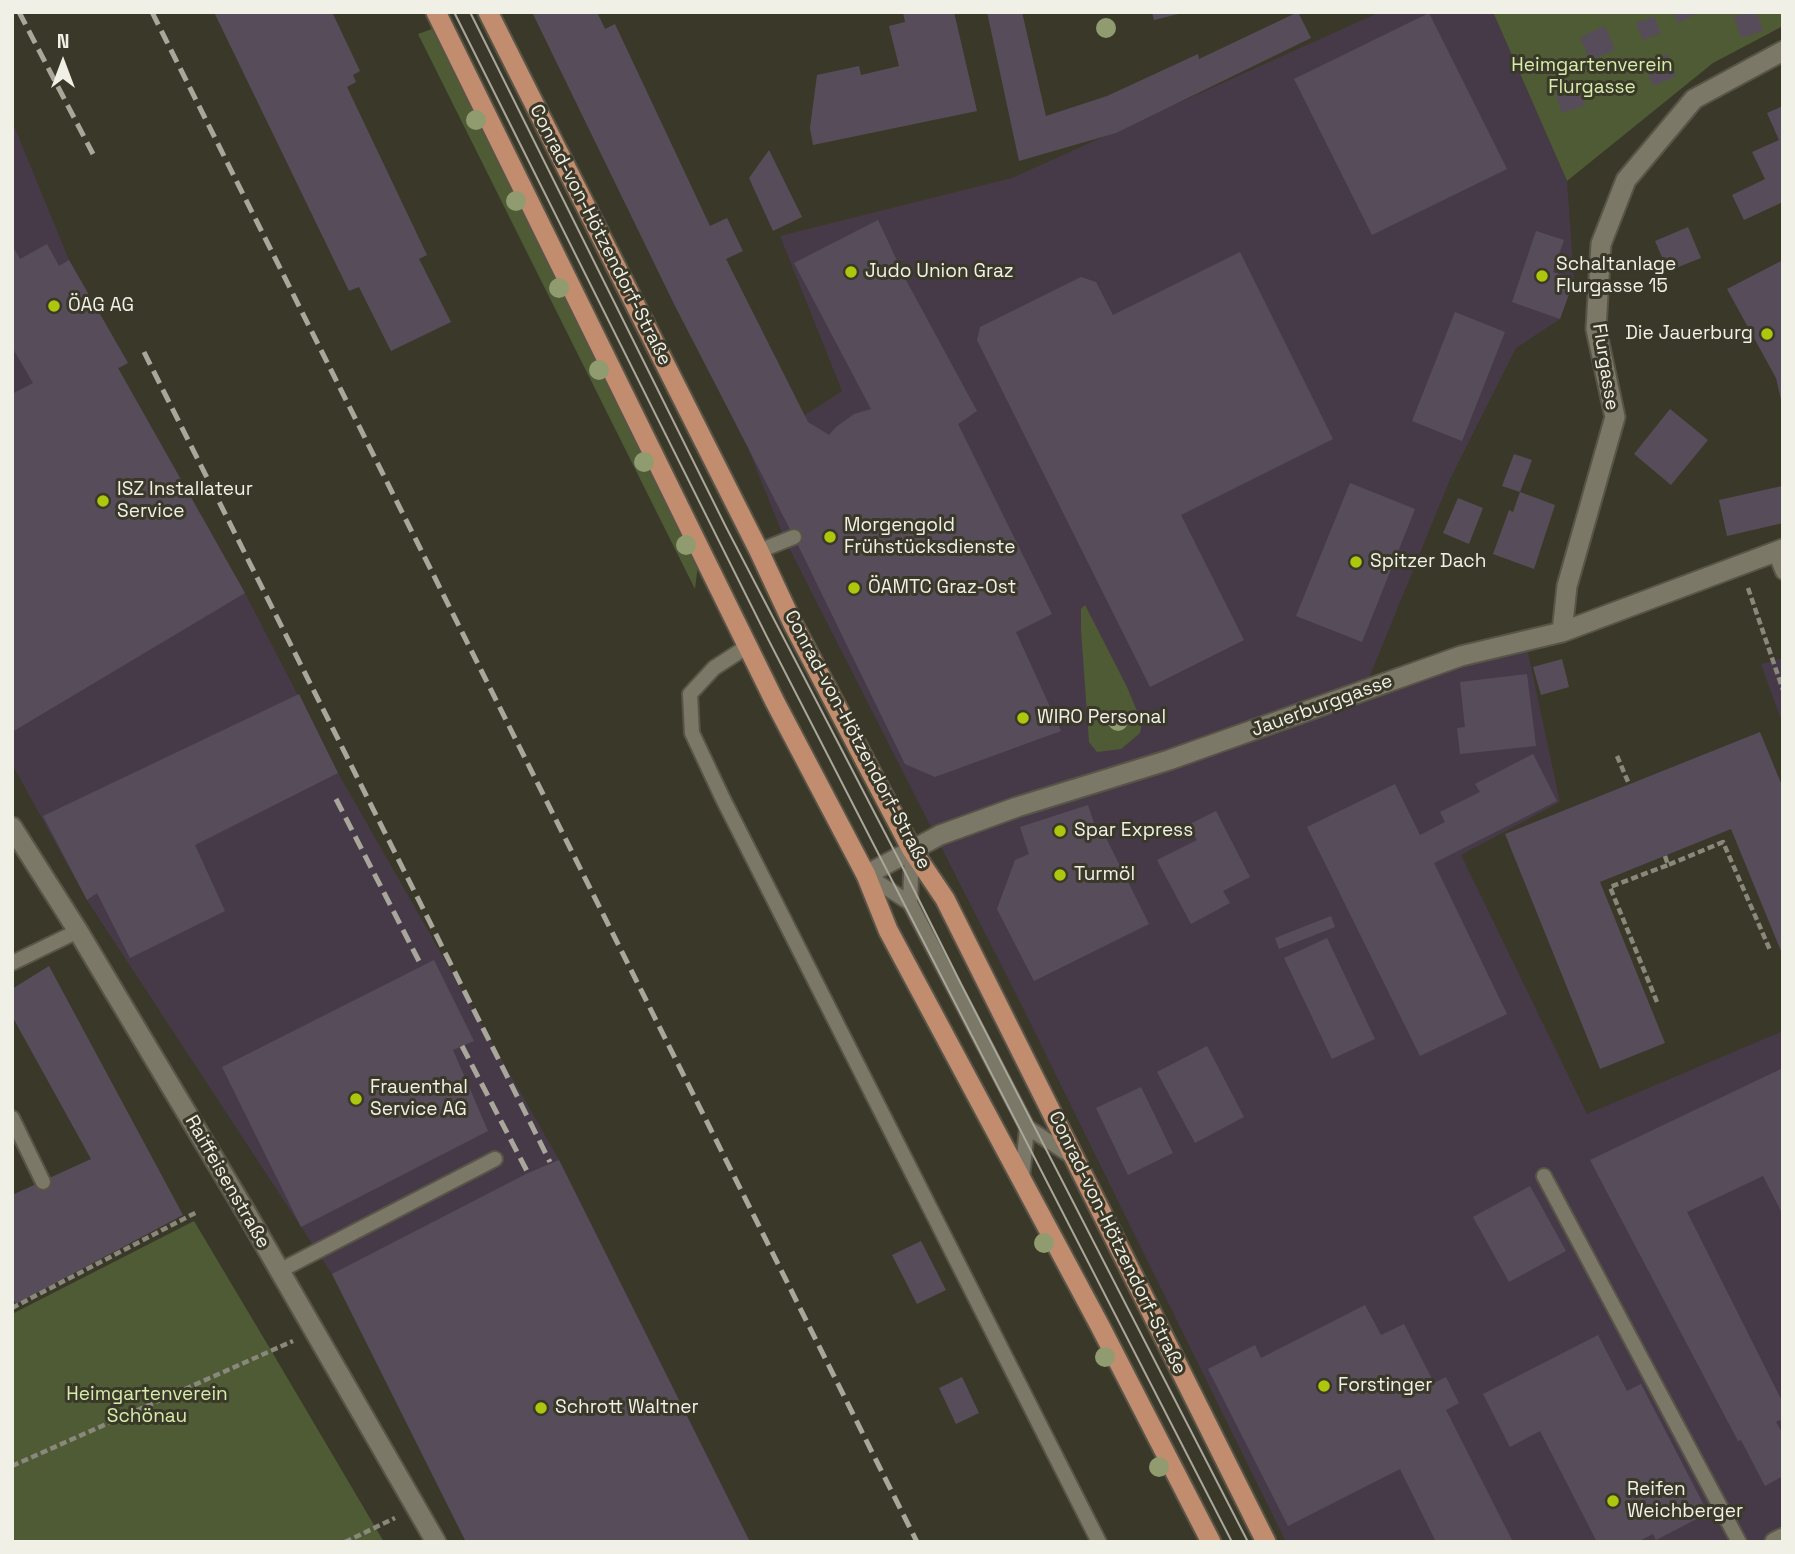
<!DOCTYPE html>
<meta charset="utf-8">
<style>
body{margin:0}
#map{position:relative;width:1795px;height:1554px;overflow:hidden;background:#3a3829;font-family:"Space Grotesk",sans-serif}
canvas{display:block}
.frame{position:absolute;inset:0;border:14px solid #f1f0e6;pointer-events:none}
.north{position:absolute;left:28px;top:28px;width:70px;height:70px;-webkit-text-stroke:5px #3a3829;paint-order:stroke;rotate:0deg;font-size:19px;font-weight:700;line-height:28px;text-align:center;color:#f1f0e6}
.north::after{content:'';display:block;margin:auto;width:24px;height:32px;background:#f1f0e6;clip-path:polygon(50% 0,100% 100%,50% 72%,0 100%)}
</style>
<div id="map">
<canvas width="1795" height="1554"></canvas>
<div class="frame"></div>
<div class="north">N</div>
</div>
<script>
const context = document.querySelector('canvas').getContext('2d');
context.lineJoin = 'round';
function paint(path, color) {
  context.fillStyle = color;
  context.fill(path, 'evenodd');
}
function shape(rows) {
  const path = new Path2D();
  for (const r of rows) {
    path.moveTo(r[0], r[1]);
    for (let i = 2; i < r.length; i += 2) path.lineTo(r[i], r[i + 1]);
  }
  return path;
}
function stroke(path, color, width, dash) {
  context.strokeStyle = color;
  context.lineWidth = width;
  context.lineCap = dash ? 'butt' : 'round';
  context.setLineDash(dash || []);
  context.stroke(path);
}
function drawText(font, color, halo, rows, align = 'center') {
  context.font = font + ' "Space Grotesk",sans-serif';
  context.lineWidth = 6;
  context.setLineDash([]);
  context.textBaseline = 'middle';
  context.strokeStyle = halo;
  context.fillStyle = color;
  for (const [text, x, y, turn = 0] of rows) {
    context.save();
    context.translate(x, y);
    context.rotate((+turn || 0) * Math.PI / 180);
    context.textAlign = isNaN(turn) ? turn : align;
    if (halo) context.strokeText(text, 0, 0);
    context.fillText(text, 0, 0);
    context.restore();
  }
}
paint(shape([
 [1380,12,1493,12,1567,181,1574,280,1560,319,1516,348,1451,477,1367,683,1525,639,1560,802,1461,855,1587,1114,1783,1031,1783,1542,1286,1542,1019,1000,785,540,749,451,842,391,780,236,1012,178],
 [12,121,69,260,128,363,118,369,245,593,338,773,559,1160,750,1542,332,1274,87,900,12,764],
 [1783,658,1783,725,1761,664]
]), '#473a48');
paint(shape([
 [1493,12,1783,12,1783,26,1713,63,1567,181],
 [432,29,595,350,698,565,695,589,418,34],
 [1085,605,1127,687,1142,723,1140,733,1121,749,1097,752,1089,742,1081,630,1081,609],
 [194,1221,272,1352,384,1542,12,1542,12,1314]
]), '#4e5b35');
paint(shape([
 [214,12,332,12,360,71,353,75,356,82,347,87,427,255,419,259,451,322,391,351,359,287,349,291],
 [532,12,597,12,605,29,615,24,710,226,727,218,743,251,726,259,808,422,829,435,836,427,854,414,871,409,794,263,878,220,907,282,977,411,958,424,1052,614,1016,632,1061,731,935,777,905,764,794,537,674,304],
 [903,12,954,12,977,111,813,145,810,128,817,75,859,66,861,75,899,66,889,26,905,22],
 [987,12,1022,12,1046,116,1107,96,1198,54,1199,59,1298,12,1311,38,1116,133,1019,161],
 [1152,12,1182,12,1182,13,1154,20],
 [1673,12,1701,12,1678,23],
 [1747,12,1756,12,1763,31,1741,38,1734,17],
 [1429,13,1507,169,1372,235,1294,79],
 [1654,16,1661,33,1643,40,1636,23],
 [1605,26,1615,50,1590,60,1580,37],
 [1667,54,1676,76,1653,86,1644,64],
 [1579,87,1585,105,1562,113,1556,95],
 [1783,106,1783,202,1744,220,1732,195,1765,179,1752,152,1779,140,1767,113],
 [769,150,802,217,773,231,749,178],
 [1688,227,1701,258,1668,271,1655,241],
 [1536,231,1564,240,1553,272,1574,280,1560,319,1512,302],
 [47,244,59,266,69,260,128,363,118,368,245,593,12,732,12,394,33,383,12,347,12,245,20,259],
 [1240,252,1333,439,1181,515,1244,640,1150,687,977,340,980,327,1081,277,1096,282,1113,315],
 [1783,260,1783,404,1782,404,1776,378,1727,289],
 [1455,312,1505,332,1462,441,1412,421],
 [1670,409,1708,440,1671,485,1634,454],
 [1514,454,1532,460,1520,492,1555,505,1534,569,1493,554,1509,510,1513,512,1520,492,1502,486],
 [1350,483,1415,509,1362,642,1296,616],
 [1782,486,1783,523,1727,536,1719,500],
 [1458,498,1483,508,1469,544,1443,533],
 [1562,659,1569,687,1541,695,1533,667],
 [1527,674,1536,746,1460,754,1457,728,1465,727,1460,682],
 [299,694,338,773,195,845,225,911,130,958,97,893,87,900,43,816],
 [1760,732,1783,788,1783,956,1731,829,1600,882,1665,1043,1600,1069,1505,834],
 [1533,754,1557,801,1434,863,1507,1014,1420,1056,1307,827,1395,784,1420,835,1445,822,1440,812,1480,792,1475,784],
 [1088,805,1097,832,1102,830,1149,924,1034,981,997,909,1015,860,1029,854,1020,827],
 [1216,811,1250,877,1223,891,1230,903,1191,924,1157,860,1197,840,1188,825],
 [1331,916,1335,927,1279,949,1275,938],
 [1327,938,1375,1039,1332,1059,1284,958],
 [434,960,474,1041,453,1050,488,1131,301,1227,222,1067],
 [49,966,183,1215,16,1304,12,1296,12,1195,91,1159,12,1016,12,989],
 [1207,1046,1244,1117,1195,1143,1157,1072],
 [1783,1068,1783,1215,1763,1176,1687,1212,1783,1403,1783,1425,1780,1420,1776,1422,1783,1434,1783,1476,1765,1486,1741,1440,1738,1441,1590,1160],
 [1141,1087,1173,1153,1128,1175,1096,1108],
 [559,1160,750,1542,466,1542,332,1274,528,1173],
 [1530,1186,1566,1251,1509,1282,1473,1217],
 [921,1241,946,1290,917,1304,892,1255],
 [1365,1305,1381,1335,1404,1324,1434,1383,1446,1377,1459,1403,1446,1410,1513,1542,1436,1542,1400,1469,1288,1526,1208,1369,1255,1345,1261,1358],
 [1598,1335,1627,1391,1641,1384,1708,1513,1656,1540,1653,1534,1637,1542,1597,1542,1540,1431,1510,1447,1483,1394],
 [962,1377,979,1413,956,1424,939,1388]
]), '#574d5a');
const service = shape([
 [759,551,794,537],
 [1775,552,1783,572],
 [748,646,714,668,690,694,692,733,723,799,1099,1542],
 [866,875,910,903,1027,1127,1074,1158],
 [910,903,912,850],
 [12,963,78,931],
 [12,1118,43,1182],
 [1544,1176,1739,1542],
 [1022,1179,1027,1127],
 [279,1271,495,1159]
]);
const minor = shape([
 [1562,632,1567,586,1615,417,1596,329,1601,244,1626,180,1694,99,1783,51],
 [866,875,940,835,1017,807,1169,760,1461,656,1562,632,1783,549],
 [1775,1542,1783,1538]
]);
const tertiary = shape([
 [12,827,78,931,247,1214,436,1542]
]);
const primary = shape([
 [436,12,775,702,866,875,888,930,1100,1326,1211,1542],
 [488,12,759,551,793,624,912,850,945,899,1266,1542]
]);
stroke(service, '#585548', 18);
stroke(minor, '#585548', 23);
stroke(tertiary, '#585548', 23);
stroke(primary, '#585548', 23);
stroke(shape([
 [1748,588,1783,690],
 [1617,756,1629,784],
 [1665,856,1668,865,1723,842,1770,950],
 [1657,1002,1610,887,1668,865],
 [12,1308,197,1212],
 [12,1466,293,1341],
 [345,1542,395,1518]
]), '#8a887b', 4.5, [7, 3.5]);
stroke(service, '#7b7867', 14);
stroke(minor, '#7b7867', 19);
stroke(tertiary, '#7b7867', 19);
stroke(primary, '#c28c6e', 19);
stroke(shape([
 [454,12,767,637,1232,1542],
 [470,12,726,527,898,858,961,984,1248,1542]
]), '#a9a79b', 2);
stroke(shape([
 [19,12,93,154],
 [152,12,917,1542],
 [144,352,550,1162],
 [336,799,422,967],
 [462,1046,528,1173]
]), '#a9a79b', 5, [14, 7]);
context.fillStyle = '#909c70';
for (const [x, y] of [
 [1106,28],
 [476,120],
 [516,201],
 [559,288],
 [599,370],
 [644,462],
 [686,545],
 [1118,721],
 [1044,1243],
 [1105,1357],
 [1159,1467]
]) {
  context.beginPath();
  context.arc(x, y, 10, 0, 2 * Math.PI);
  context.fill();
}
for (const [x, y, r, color] of [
 [851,272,7,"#adc60e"],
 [1542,276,7,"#adc60e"],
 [54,306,7,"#adc60e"],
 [1767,334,7,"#adc60e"],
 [103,501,7,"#adc60e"],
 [830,537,7,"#adc60e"],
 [1356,562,7,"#adc60e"],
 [854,588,7,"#adc60e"],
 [1023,718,7,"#adc60e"],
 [1060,831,7,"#adc60e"],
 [1060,875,7,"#adc60e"],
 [356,1099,7,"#adc60e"],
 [1324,1386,7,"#adc60e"],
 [541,1408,7,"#adc60e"],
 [1613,1501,7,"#adc60e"]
]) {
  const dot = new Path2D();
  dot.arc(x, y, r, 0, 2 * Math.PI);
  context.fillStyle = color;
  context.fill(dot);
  stroke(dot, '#3a3829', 2.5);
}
drawText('19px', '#d6edaa', '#3a3829', [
 ["Heimgartenverein",1592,66],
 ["Flurgasse",1592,88],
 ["Heimgartenverein",147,1395],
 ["Schönau",147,1417]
]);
drawText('19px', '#f1f0e6', '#3a3829', [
 ["Conrad-von-Hötzendorf-Straße",600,235,63],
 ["Flurgasse",1605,367,81],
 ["Jauerburggasse",1322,706,-20],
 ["Conrad-von-Hötzendorf-Straße",857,740,62],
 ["Raiffeisenstraße",227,1182,60],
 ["Conrad-von-Hötzendorf-Straße",1117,1243,64]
]);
drawText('19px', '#f1f0e6', '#3a3829', [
 ["Schaltanlage",1556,265],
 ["Flurgasse 15",1556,287],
 ["Judo Union Graz",865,272],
 ["ÖAG AG",68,306],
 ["Die Jauerburg",1753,334,"right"],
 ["ISZ Installateur",117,490],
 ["Service",117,512],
 ["Morgengold",844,526],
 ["Frühstücksdienste",844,548],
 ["Spitzer Dach",1370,562],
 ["ÖAMTC Graz-Ost",868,588],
 ["WIRO Personal",1037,718],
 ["Spar Express",1074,831],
 ["Turmöl",1074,875],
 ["Frauenthal",370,1088],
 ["Service AG",370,1110],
 ["Forstinger",1338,1386],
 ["Schrott Waltner",555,1408],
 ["Reifen",1627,1490],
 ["Weichberger",1627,1512]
], 'left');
</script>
